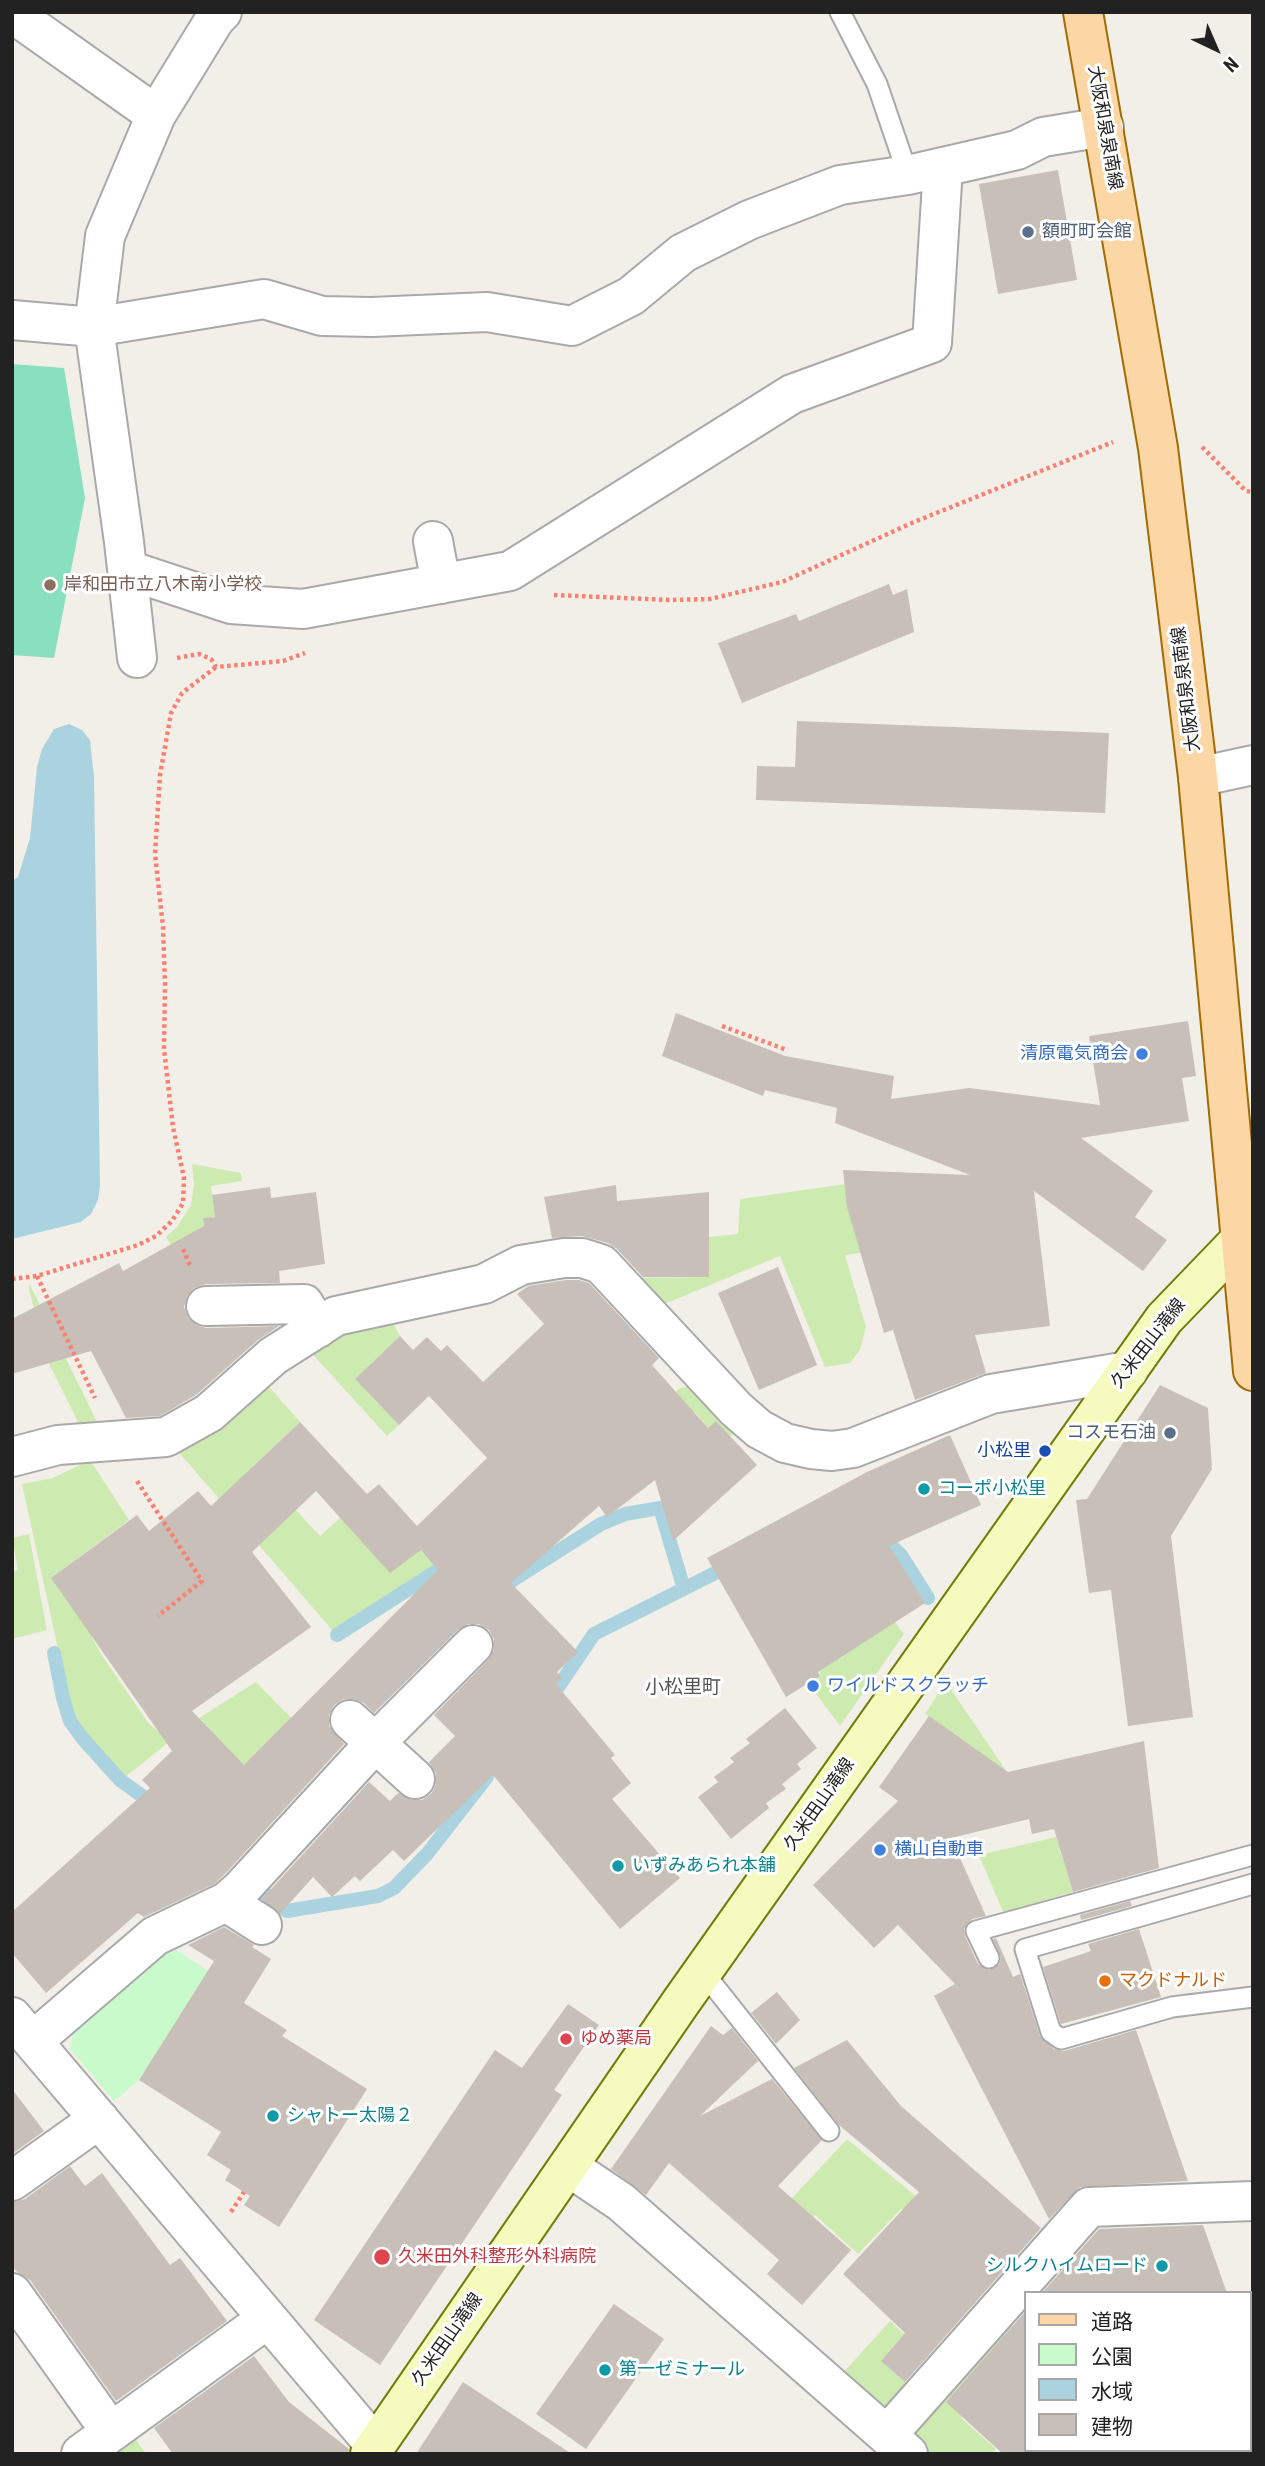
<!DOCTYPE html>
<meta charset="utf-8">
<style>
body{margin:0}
#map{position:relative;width:1265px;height:2466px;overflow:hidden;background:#f2efe9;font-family:"Roboto Condensed","Noto Sans JP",sans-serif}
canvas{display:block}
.frame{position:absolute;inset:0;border:14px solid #222;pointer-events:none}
.legend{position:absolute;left:1024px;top:2291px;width:228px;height:161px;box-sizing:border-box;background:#fff;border:2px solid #a7a7a7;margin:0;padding:9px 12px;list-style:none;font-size:21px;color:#222}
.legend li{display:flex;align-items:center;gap:14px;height:35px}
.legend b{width:35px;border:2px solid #a7a7a7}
.north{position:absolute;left:1181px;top:14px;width:70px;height:70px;-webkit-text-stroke:5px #fff;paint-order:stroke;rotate:136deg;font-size:19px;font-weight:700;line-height:28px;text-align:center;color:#222}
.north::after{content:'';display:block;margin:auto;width:24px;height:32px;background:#222;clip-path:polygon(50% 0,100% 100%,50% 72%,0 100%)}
</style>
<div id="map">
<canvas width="1265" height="2466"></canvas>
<div class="frame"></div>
<ul class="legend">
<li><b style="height:9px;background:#fcd6a4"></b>道路</li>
<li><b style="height:19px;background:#c8facc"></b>公園</li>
<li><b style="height:19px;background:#aad3df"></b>水域</li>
<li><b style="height:19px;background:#c7bfb8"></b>建物</li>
</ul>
<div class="north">N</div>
</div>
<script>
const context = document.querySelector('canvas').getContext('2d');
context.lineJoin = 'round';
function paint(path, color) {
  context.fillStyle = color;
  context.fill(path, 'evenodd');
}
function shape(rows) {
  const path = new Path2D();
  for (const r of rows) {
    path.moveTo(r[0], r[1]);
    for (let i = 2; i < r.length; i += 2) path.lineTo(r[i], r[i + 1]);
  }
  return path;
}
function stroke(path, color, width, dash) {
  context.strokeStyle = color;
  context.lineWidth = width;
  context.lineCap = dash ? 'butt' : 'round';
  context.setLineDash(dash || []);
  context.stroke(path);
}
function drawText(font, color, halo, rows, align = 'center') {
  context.font = font + ' "Roboto Condensed","Noto Sans JP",sans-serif';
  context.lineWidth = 6;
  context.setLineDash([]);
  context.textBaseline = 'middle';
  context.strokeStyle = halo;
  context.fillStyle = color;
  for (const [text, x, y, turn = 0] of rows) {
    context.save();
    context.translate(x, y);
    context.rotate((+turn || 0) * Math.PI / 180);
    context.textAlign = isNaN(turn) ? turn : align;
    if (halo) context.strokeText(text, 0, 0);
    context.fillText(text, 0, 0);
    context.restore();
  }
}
paint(shape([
 [192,1164,241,1173,242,1181,211,1186,215,1217,203,1218,206,1242,175,1252,166,1237,177,1227,191,1205,194,1184],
 [888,1178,861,1253,845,1255,866,1327,860,1350,850,1363,825,1367,780,1256,657,1307,630,1278,709,1277,709,1237,738,1234,740,1199],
 [29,1283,100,1428,82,1430,49,1364,29,1290],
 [391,1320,400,1336,355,1379,399,1425,387,1436,306,1347,337,1328],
 [264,1381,300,1422,254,1465,320,1536,340,1518,425,1535,459,1553,333,1631,176,1449],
 [700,1385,742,1425,730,1437,716,1421,708,1428,695,1412,653,1414,680,1388],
 [90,1460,129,1520,51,1578,85,1624,101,1654,149,1724,170,1741,124,1778,87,1738,73,1718,22,1484,53,1478],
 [29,1534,47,1630,12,1639,12,1572,18,1570,12,1538],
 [895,1622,904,1634,840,1726,808,1683,820,1676,819,1654],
 [256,1682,299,1726,264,1745,240,1770,202,1738,210,1729,199,1718],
 [946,1682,1007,1772,925,1714],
 [1056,1837,1073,1892,1003,1912,979,1855],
 [847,2139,942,2218,928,2234,901,2209,858,2254,815,2215,802,2230,779,2212],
 [890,2321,904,2334,881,2361,907,2384,886,2416,841,2375],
 [1007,2321,1025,2338,1025,2347,961,2418,996,2449,992,2454,923,2454,906,2438],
 [132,2434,146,2454,105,2454],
 [1061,2450,1161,2450,1158,2454,1058,2454]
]), '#cdebb0');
paint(shape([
 [167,1944,208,1971,139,2080,114,2101,70,2049,75,2022]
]), '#c8facc');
paint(shape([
 [12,364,64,368,85,498,54,658,12,655]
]), '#88e0be');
paint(shape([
 [69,724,82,730,90,740,94,777,100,1186,98,1200,91,1214,81,1222,12,1239,12,881,18,877,30,838,37,767,42,749,54,729]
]), '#aad3df');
stroke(shape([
 [879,1534,901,1555,928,1598],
 [508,1583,601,1524,625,1514,660,1508,684,1589],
 [337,1635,454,1560],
 [54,1653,63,1698,70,1721,83,1739,120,1780,156,1806],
 [548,1702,594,1634,731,1565],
 [263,1892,287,1911,378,1896,394,1888,427,1854,487,1777]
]), '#aad3df', 14);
paint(shape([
 [1058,170,1077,280,998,294,979,184],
 [889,584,893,595,907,589,914,632,742,703,718,643,796,614,799,621],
 [797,721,1109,733,1105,813,756,800,757,766,795,767],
 [676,1013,785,1056,894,1076,891,1099,969,1088,1100,1105,1089,1036,1188,1021,1196,1076,1182,1078,1189,1121,1081,1138,1153,1191,1135,1217,1167,1240,1143,1271,1034,1191,1050,1326,975,1335,986,1373,915,1400,893,1330,884,1333,847,1207,843,1170,970,1175,835,1123,837,1108,765,1090,763,1096,662,1056],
 [616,1185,617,1201,709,1192,709,1277,643,1277,617,1249,608,1243,582,1236,552,1238,544,1197],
 [270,1187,271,1198,316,1192,325,1264,279,1271,280,1283,206,1284,194,1288,187,1296,184,1307,188,1318,196,1325,206,1328,279,1326,258,1340,196,1395,160,1416,126,1418,91,1351,12,1374,12,1319,119,1263,123,1271,204,1226,203,1218,215,1217,212,1195],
 [778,1267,817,1365,759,1390,718,1293],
 [566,1280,579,1280,589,1283,659,1358,652,1365,708,1428,716,1421,757,1465,673,1541,655,1480,607,1517,599,1506,511,1583,578,1652,557,1672,562,1678,556,1684,615,1755,611,1758,631,1783,612,1799,680,1878,620,1929,493,1775,404,1861,393,1850,360,1881,355,1876,332,1897,313,1877,280,1914,262,1899,369,1782,390,1801,398,1793,411,1800,422,1800,432,1793,436,1784,436,1773,429,1762,455,1736,434,1715,488,1660,494,1650,494,1639,489,1630,479,1624,468,1624,458,1630,374,1713,364,1703,354,1699,344,1699,334,1705,329,1715,329,1726,344,1744,226,1873,214,1884,144,1917,138,1913,46,1993,12,1953,12,1912,150,1788,142,1780,172,1751,51,1578,137,1515,149,1531,198,1491,211,1506,300,1422,367,1494,379,1484,417,1526,487,1458,429,1396,399,1425,355,1379,400,1336,413,1350,427,1337,441,1351,447,1345,483,1382,544,1324,517,1294,528,1286],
 [316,1491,390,1573,421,1550,438,1570,244,1765,192,1711,311,1627,252,1552],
 [1160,1385,1208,1408,1212,1469,1171,1536,1193,1717,1128,1726,1111,1590,1089,1593,1076,1500,1087,1499],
 [950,1435,981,1505,889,1546,925,1603,818,1672,820,1676,786,1697,707,1558,867,1472],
 [785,1708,817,1748,797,1764,801,1769,782,1784,786,1789,766,1803,769,1808,731,1839,698,1797,718,1782,714,1777,734,1762,730,1758,750,1743,746,1739],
 [929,1716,1008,1772,1144,1741,1159,1868,1073,1892,1054,1829,1032,1834,1029,1819,951,1838,986,1916,972,1919,964,1929,965,1936,978,1964,989,1970,999,1965,1001,1958,993,1939,996,1938,1013,1977,1020,1974,1040,2036,1054,2049,1064,2051,1136,2030,1188,2181,1080,2187,1049,2219,934,1996,955,1984,898,1925,874,1948,813,1885,898,1801,879,1787],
 [1130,1901,1132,1906,1081,1920,1080,1915],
 [224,1927,254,1945,252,1947,271,1959,244,2003,287,2030,282,2036,367,2089,279,2227,244,2205,250,2196,225,2180,231,2170,207,2155,221,2132,139,2080,214,1961,188,1945],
 [1139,1929,1161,1997,1061,2024,1043,1967,1091,1951,1088,1944],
 [777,1992,800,2020,776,2044,751,2013],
 [568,2004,599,2025,554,2090,562,2095,380,2365,314,2320,495,2050,522,2068],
 [711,2026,723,2035,732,2028,758,2061,700,2116,772,2079,822,2140,778,2186,851,2250,802,2305,767,2274,779,2260,669,2163,646,2195,611,2169],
 [847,2040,901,2106,1041,2228,905,2382,881,2361,905,2333,843,2274,919,2192,839,2125,794,2068],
 [12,2089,44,2131,12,2154],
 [70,2166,85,2186,102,2173,170,2265,180,2258,227,2321,116,2401,30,2280,17,2272,12,2266,12,2203,25,2199],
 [1203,2225,1227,2293,1042,2293,1099,2229],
 [614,2304,664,2339,586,2449,536,2414],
 [1025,2312,1025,2454,1003,2454,946,2402],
 [254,2356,289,2402,349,2449,348,2454,173,2454,154,2428],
 [463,2382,572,2454,416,2454]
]), '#c7bfb8');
const lane = shape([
 [840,12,877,84,908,175],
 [1253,1884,1025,1949,1051,2032,1061,2039,1172,2007,1253,1997],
 [989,1958,976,1931,1253,1855],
 [703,1972,829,2131]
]);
const street = shape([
 [12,13,156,115],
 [12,320,94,327,105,236,156,115,215,19,222,12],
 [433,541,441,584],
 [128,570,231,604,303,609,510,571,792,394,932,343,943,167],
 [137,658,124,542,94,327,264,299,322,316,372,317,487,312,572,326,631,296,683,253,749,220,840,185,908,175,1017,150,1043,137,1104,127],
 [1198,777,1253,765],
 [206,1306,304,1304,318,1328],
 [12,1457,58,1445,166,1437,209,1413,273,1356,336,1316,484,1284,521,1265,564,1258,582,1258,601,1264,736,1409,759,1429,785,1443,811,1449,832,1451,853,1448,991,1394,1128,1371],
 [350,1720,415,1779],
 [226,1902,262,1925],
 [12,2017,375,2445],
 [33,2041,155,1936,226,1902,241,1889,375,1743,473,1645],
 [569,2167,621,2202,908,2454],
 [12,2181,99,2119],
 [12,2293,111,2432],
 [1249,2432,1253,2428],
 [887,2435,1089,2207,1253,2201],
 [81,2454,267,2319]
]);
const secondary = shape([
 [370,2454,681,2002,1164,1319,1240,1240,1253,1233]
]);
const primary = shape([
 [1083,12,1158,448,1198,777,1253,1371]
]);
stroke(lane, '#a9a9a9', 23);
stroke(street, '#a9a9a9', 42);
stroke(secondary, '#707d05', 42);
stroke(primary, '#a06b00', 42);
stroke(shape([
 [1202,447,1246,491,1253,492],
 [554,595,670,600,710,599,782,582,914,522,1113,442],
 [177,658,199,654,211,659,216,667,283,661,305,653],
 [722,1026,787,1050],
 [183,1249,190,1266],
 [37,1276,95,1398],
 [12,1279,37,1276,138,1245,156,1236,172,1221,183,1203,184,1178,173,1127,164,1049,165,984,163,927,155,854,160,775,171,713,182,693,216,667],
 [137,1481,202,1581,158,1616],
 [231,2212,244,2192]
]), '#fa8072', 4.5, [3.5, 3.5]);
stroke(lane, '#fff', 19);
stroke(street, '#fff', 38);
stroke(secondary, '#f7fabf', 38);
stroke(primary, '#fcd6a4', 38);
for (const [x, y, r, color] of [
 [1028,232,7,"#5c6f8a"],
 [50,585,7,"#8d6e63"],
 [1142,1054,7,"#3f7fe0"],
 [1170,1433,7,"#5c6f8a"],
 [1045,1451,7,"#1a4fb4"],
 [924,1489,7,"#0f9aa8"],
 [813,1686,7,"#3f7fe0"],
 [880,1850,7,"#3f7fe0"],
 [618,1866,7,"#0f9aa8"],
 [1105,1981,7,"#e8710a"],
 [566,2039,7,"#e0444e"],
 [273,2116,7,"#0f9aa8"],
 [382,2257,9,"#e0444e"],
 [1162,2266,7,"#0f9aa8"],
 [605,2370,7,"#0f9aa8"]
]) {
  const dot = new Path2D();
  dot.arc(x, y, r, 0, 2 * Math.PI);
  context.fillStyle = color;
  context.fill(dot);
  stroke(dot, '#fff', 2.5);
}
drawText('18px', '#222', '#fff', [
 ["大阪和泉泉南線",1104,128,80],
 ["大阪和泉泉南線",1187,689,-97],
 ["久米田山滝線",1149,1344,-52],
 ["久米田山滝線",820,1805,-55],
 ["久米田山滝線",448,2340,-55]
]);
drawText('18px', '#4e5e75', '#fff', [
 ["額町町会館",1042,232],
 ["コスモ石油",1156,1433,"right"]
], 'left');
drawText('18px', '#785e54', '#fff', [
 ["岸和田市立八木南小学校",64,585]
], 'left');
drawText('18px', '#366cbe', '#fff', [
 ["清原電気商会",1128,1054,"right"],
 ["ワイルドスクラッチ",827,1686],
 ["横山自動車",894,1850]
], 'left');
drawText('18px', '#164399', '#fff', [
 ["小松里",1031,1451]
], 'right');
drawText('18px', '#0d838f', '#fff', [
 ["コーポ小松里",938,1489],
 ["いずみあられ本舗",632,1866],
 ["シャトー太陽２",287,2116],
 ["シルクハイムロード",1148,2266,"right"],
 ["第一ゼミナール",619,2370]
], 'left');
drawText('18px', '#c56008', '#fff', [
 ["マクドナルド",1119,1981]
], 'left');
drawText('18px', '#be3a42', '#fff', [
 ["ゆめ薬局",580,2039],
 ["久米田外科整形外科病院",398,2257]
], 'left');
drawText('19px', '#555', '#fff', [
 ["小松里町",683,1688]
]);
</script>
